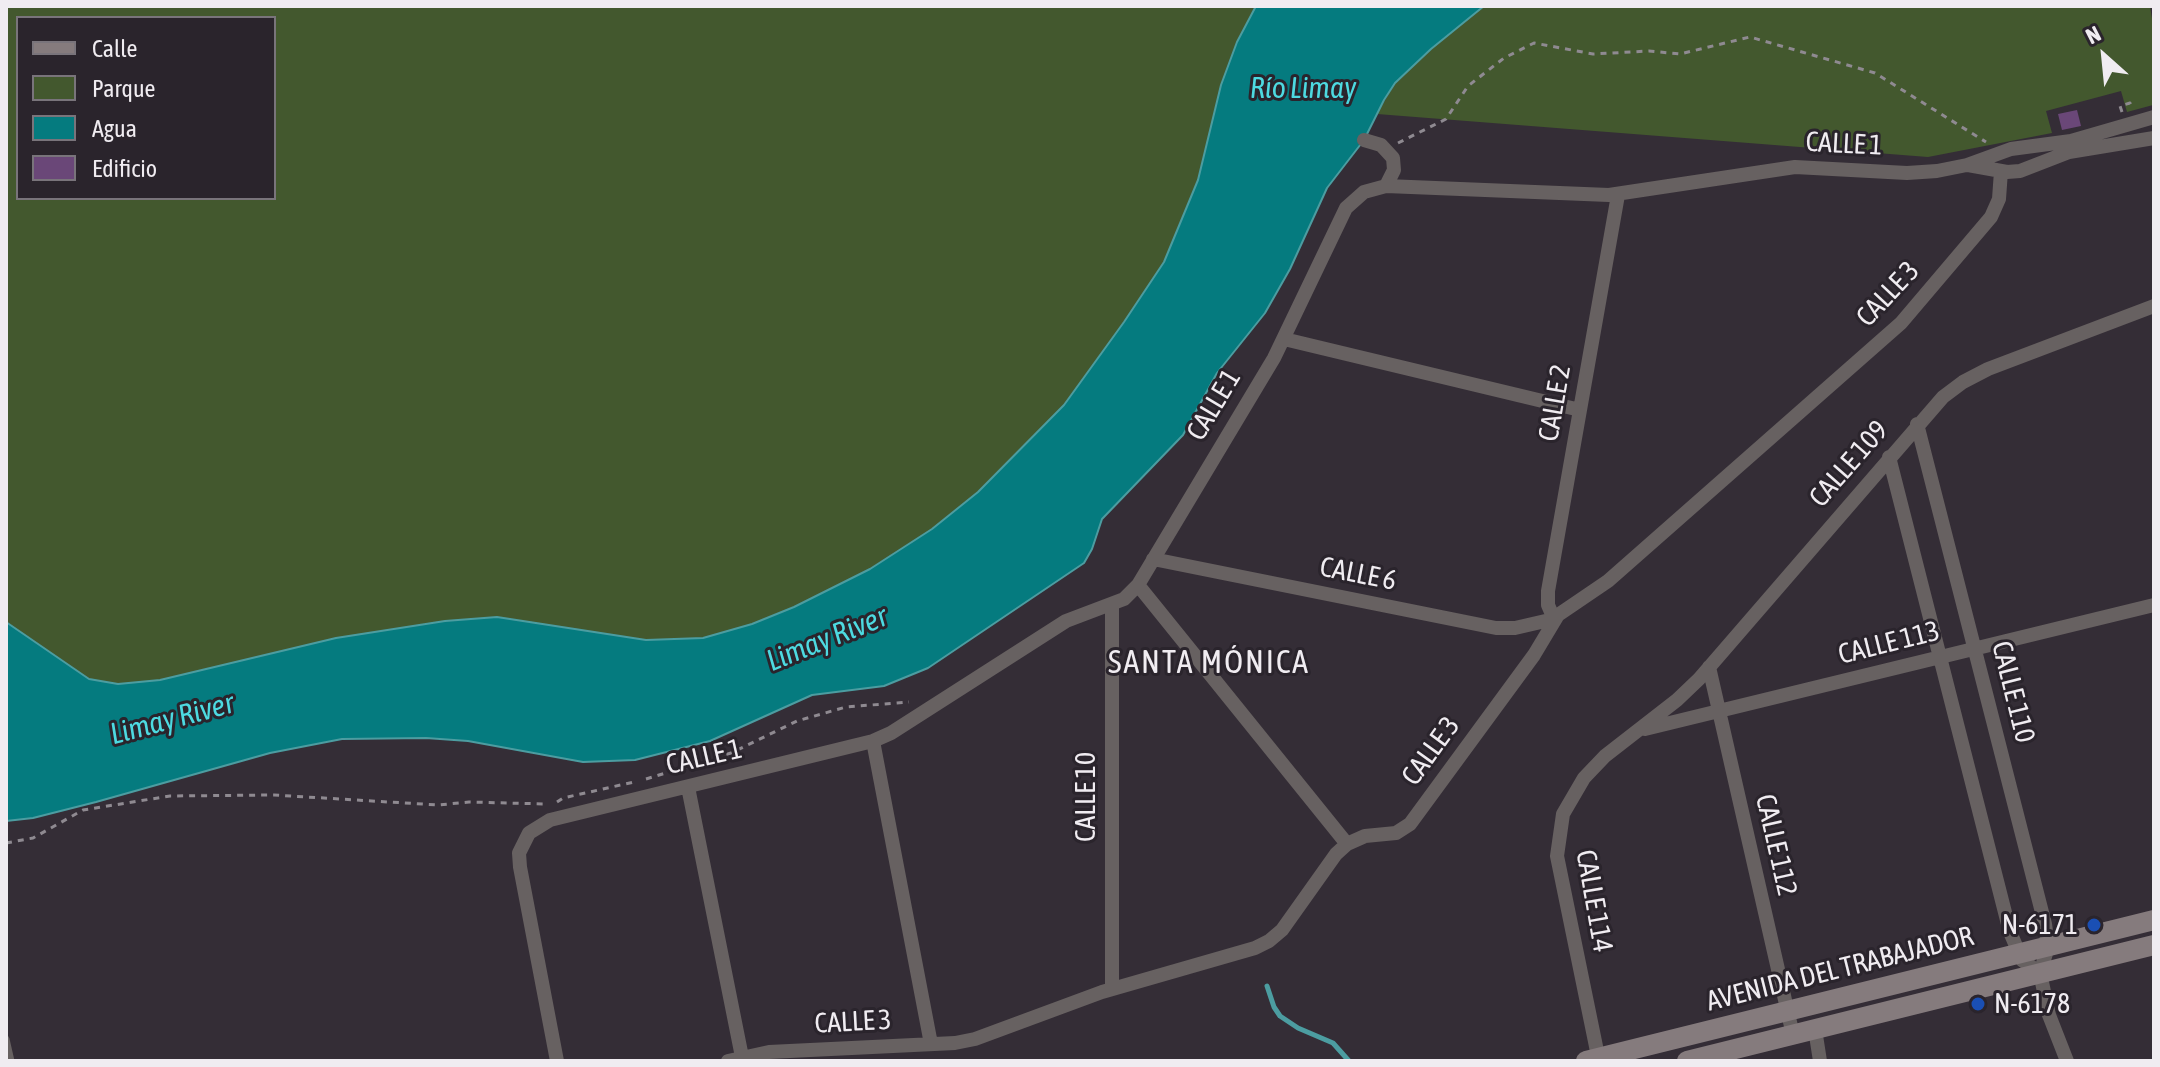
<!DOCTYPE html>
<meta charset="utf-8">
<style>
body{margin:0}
#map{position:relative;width:2160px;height:1067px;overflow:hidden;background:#342d36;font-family:"Asap Condensed",sans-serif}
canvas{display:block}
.frame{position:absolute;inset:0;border:8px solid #f0ecf1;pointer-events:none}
.legend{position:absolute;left:16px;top:16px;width:260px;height:184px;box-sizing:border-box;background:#2a242c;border:2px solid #79747b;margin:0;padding:10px 14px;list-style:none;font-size:24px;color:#f0ecf1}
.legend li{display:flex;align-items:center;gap:16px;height:40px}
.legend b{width:40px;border:2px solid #79747b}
.north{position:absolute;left:2064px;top:16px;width:80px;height:80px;-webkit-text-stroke:6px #2a242c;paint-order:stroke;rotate:333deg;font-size:22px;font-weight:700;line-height:32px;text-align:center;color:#f0ecf1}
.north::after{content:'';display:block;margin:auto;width:28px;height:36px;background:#f0ecf1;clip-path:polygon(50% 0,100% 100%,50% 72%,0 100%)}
</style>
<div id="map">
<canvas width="2160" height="1067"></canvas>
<div class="frame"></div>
<ul class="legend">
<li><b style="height:10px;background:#857b7d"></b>Calle</li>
<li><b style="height:22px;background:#43582e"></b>Parque</li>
<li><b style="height:22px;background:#057b7f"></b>Agua</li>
<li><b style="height:22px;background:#6a4778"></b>Edificio</li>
</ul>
<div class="north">N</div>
</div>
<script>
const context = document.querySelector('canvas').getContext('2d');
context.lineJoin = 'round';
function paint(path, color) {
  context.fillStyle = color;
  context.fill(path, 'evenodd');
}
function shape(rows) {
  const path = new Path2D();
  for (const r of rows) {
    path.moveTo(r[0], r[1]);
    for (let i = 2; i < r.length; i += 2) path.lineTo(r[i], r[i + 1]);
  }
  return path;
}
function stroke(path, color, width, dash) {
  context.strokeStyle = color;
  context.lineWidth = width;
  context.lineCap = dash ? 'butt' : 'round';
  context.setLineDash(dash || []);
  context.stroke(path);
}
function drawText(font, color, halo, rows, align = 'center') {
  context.font = font + ' "Asap Condensed",sans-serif';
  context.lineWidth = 6;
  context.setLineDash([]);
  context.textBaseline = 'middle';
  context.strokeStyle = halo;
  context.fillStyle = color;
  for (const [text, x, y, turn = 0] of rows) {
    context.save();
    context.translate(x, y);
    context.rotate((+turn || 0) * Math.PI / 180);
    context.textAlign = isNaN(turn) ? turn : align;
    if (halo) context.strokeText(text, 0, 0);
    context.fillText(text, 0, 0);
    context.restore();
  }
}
paint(shape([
 [6,6,1256,6,1237,42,1221,85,1198,180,1184,218,1164,262,1124,322,1064,405,978,492,932,529,870,569,794,607,752,624,703,638,647,640,497,617,445,621,336,638,160,680,118,684,89,679,6,622],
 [18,18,274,18,274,198,18,198],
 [1484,6,2150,6,2154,31,2154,102,2153,105,2127,112,2121,91,2046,111,2052,133,1928,157,1377,114,1395,83,1412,65]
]), '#43582e');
const water = shape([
 [1256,6,1484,6,1431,49,1395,83,1384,100,1364,140,1327,188,1290,269,1265,313,1217,373,1183,435,1102,519,1092,549,1084,563,928,668,884,686,812,695,710,741,635,760,583,762,468,741,426,738,342,739,270,753,96,802,33,818,6,821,6,622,89,679,118,684,160,680,336,638,445,621,497,617,646,640,703,638,752,624,794,607,870,569,932,529,978,492,1064,405,1124,322,1164,262,1198,180,1221,85,1237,42,1256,6]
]);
paint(water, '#057b7f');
stroke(water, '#4c9da1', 2);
stroke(shape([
 [1267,986,1274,1007,1280,1016,1298,1028,1333,1043,1349,1061]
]), '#4c9da1', 5);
paint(shape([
 [2077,110,2081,126,2062,130,2058,114]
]), '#6a4778');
stroke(shape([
 [2122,112,2120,106,2130,103,2131,107],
 [1398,143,1446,119,1468,86,1504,58,1534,43,1593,54,1649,51,1680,54,1750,37,1875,73,1986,142],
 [646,779,731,753,797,721,846,707,909,702],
 [557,802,563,798,634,782],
 [6,843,33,838,83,810,170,796,274,795,438,805,469,802,546,804]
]), '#8f8a91', 3, [6, 6]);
stroke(shape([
 [6,1039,11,1061]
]), '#676161', 7);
stroke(shape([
 [1364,140,1381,145,1393,158,1394,170,1386,186],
 [1968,165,2007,172,2020,171,2069,152,2154,138],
 [1284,339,1580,410],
 [1917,424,2045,924,2048,947,2040,973,2049,1015,2067,1061],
 [1889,457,2010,932,2022,960,2040,973],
 [1153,559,1496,628,1515,628,1554,619,1548,605,1548,591,1618,195],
 [1138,585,1347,844],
 [1112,605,1112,989],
 [1709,667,1793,1035],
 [1645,729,2154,605],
 [873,741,931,1044],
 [688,787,742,1057],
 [1815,1029,1820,1061],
 [557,1061,520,867,519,853,529,833,550,820,873,741,891,733,1066,621,1124,599,1138,585,1274,358,1346,208,1364,192,1386,186,1609,195,1795,167,1907,173,1937,171,1967,165,2011,149,2071,141,2154,117],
 [728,1061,769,1052,955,1043,975,1039,1102,992,1255,948,1269,941,1282,930,1336,854,1347,844,1365,836,1396,833,1410,824,1534,655,1558,615,1608,581,1901,323,1991,217,1999,199,2001,171],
 [1599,1061,1557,856,1563,814,1584,778,1605,756,1677,700,1699,679,1943,397,1963,382,1988,369,2154,306]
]), '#676161', 14);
stroke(shape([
 [1586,1061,2154,920],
 [1687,1061,2154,945]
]), '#857b7d', 20);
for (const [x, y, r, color] of [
 [2094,925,8,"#1a4fb4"],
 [1978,1004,8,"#1a4fb4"]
]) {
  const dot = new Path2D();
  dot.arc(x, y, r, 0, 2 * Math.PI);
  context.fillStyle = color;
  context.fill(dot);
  stroke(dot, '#2a242c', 3);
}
drawText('28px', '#f0ecf1', '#2a242c', [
 ["CALLE 1",1844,144,3],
 ["CALLE 3",1888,294,-47],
 ["CALLE 2",1555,403,-80],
 ["CALLE 1",1214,405,-59],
 ["CALLE 109",1849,464,-49],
 ["CALLE 6",1358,574,11],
 ["CALLE 113",1889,643,-14],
 ["CALLE 110",2013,692,76],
 ["CALLE 3",1431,751,-54],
 ["CALLE 1",704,757,-13],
 ["CALLE 10",1086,797,-90],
 ["CALLE 112",1776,845,77],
 ["CALLE 114",1594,901,80],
 ["AVENIDA DEL TRABAJADOR",1840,969,-14],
 ["CALLE 3",853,1022,-3]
]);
drawText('28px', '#f0ecf1', '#2a242c', [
 ["N-6171",2078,925],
 ["N-6178",1994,1004,"left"]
], 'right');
drawText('italic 30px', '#4ddae1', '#2a242c', [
 ["Río Limay",1303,89],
 ["Limay River",827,639,-22],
 ["Limay River",172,719,-15]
]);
context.letterSpacing = '2px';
drawText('32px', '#f0ecf1', '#2a242c', [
 ["SANTA MÓNICA",1209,663]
]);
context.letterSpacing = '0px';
</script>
